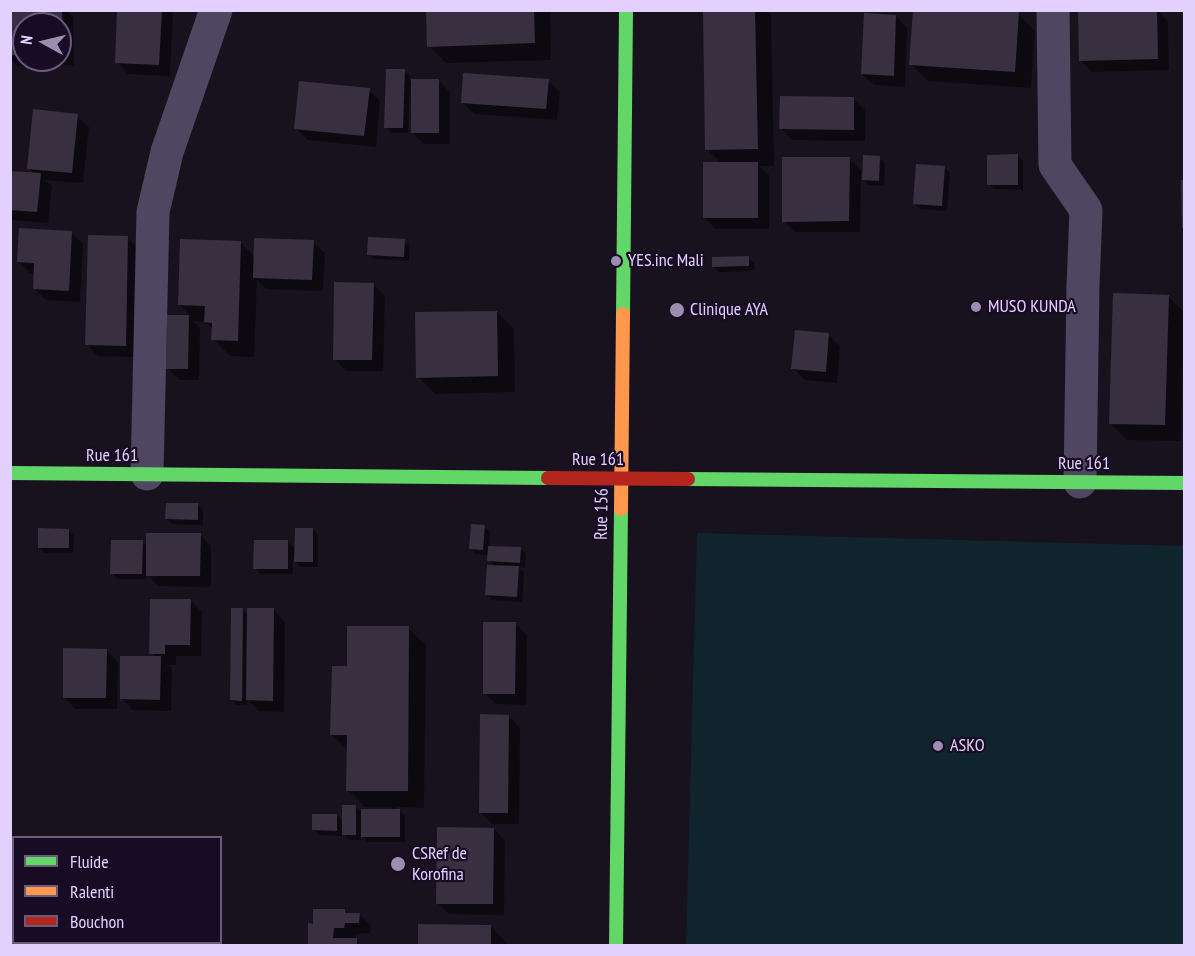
<!DOCTYPE html>
<style>
body{margin:0}
#map{position:relative;width:1195px;height:956px;overflow:hidden;background:#18121f;font-family:"PT Sans Narrow",sans-serif}
canvas{display:block}
.frame{position:absolute;inset:0;border:12px solid #e4d0ff;pointer-events:none}
.legend{position:absolute;left:12px;top:836px;width:210px;height:108px;box-sizing:border-box;background:#180c25;border:2px solid #6a5a7c;margin:0;padding:8px 10px;list-style:none;font-size:18px;color:#e4d0ff}
.legend li{display:flex;align-items:center;gap:12px;height:30px}
.legend b{width:30px;border:2px solid #6a5a7c}
.north{position:absolute;left:12px;top:12px;width:60px;height:60px;box-sizing:border-box;background:#180c25;border:2px solid #6a5a7c;border-radius:50%;rotate:278deg;font-size:16px;font-weight:700;line-height:24px;text-align:center;color:#e4d0ff}
.north::after{content:'';display:block;margin:auto;width:21px;height:27px;background:#9d8eb1;clip-path:polygon(50% 0,100% 100%,50% 72%,0 100%)}
</style>
<div id="map">
<canvas width="1195" height="956"></canvas>
<div class="frame"></div>
<ul class="legend">
<li><b style="height:8px;background:#63d668"></b>Fluide</li>
<li><b style="height:8px;background:#ff974d"></b>Ralenti</li>
<li><b style="height:8px;background:#b3261e"></b>Bouchon</li>
</ul>
<div class="north">N</div>
</div>
<script>
const context = document.querySelector('canvas').getContext('2d');
context.lineJoin = 'round';
function paint(path, color) {
  context.fillStyle = color;
  context.fill(path, 'evenodd');
}
function shape(rows) {
  const path = new Path2D();
  for (const r of rows) {
    path.moveTo(r[0], r[1]);
    for (let i = 2; i < r.length; i += 2) path.lineTo(r[i], r[i + 1]);
  }
  return path;
}
function stroke(path, color, width, dash) {
  context.strokeStyle = color;
  context.lineWidth = width;
  context.lineCap = dash ? 'butt' : 'round';
  context.setLineDash(dash || []);
  context.stroke(path);
}
function drawText(font, color, halo, rows, align = 'center') {
  context.font = font + ' "PT Sans Narrow",sans-serif';
  context.lineWidth = 4.5;
  context.setLineDash([]);
  context.textBaseline = 'middle';
  context.strokeStyle = halo;
  context.fillStyle = color;
  for (const [text, x, y, turn = 0] of rows) {
    context.save();
    context.translate(x, y);
    context.rotate((+turn || 0) * Math.PI / 180);
    context.textAlign = isNaN(turn) ? turn : align;
    if (halo) context.strokeText(text, 0, 0);
    context.fillText(text, 0, 0);
    context.restore();
  }
}
paint(shape([
 [697,533,1184,546,1184,945,686,945]
]), '#10242d');
paint(shape([
 [10,10,67,10,73,16,74,65,17,66,10,59],
 [24,24,60,24,60,60,24,60],
 [119,10,173,10,170,76,128,74,117,62],
 [428,10,548,10,550,12,551,60,446,63,429,46],
 [705,10,767,10,771,15,774,166,759,166,769,175,769,229,716,229,704,217,721,163,707,149],
 [1157,10,1168,21,1169,70,1092,72,1081,60],
 [1018,14,1035,31,1031,88,928,81,911,64],
 [896,16,907,28,905,87,874,85,862,74],
 [405,71,410,76,410,81,438,80,450,92,450,144,424,144,412,133,412,87,410,87,408,133,391,133,386,127],
 [548,81,560,92,557,120,474,114,463,103],
 [369,90,380,101,376,147,307,140,296,128],
 [854,99,865,110,865,141,792,140,781,128],
 [77,116,89,127,83,183,45,180,52,186,48,223,10,220,10,172,35,174,29,168],
 [1017,155,1023,161,1023,190,994,189,989,184],
 [879,158,885,163,884,186,869,185,864,180],
 [849,159,861,170,860,232,795,232,783,221],
 [944,167,950,173,947,211,921,209,915,204],
 [1182,182,1184,182,1184,228,1184,227],
 [71,233,83,244,80,302,46,300,35,289,35,273,30,273,19,262],
 [127,238,139,249,137,357,98,356,86,344],
 [404,241,409,246,409,261,374,259,368,254],
 [313,242,325,253,323,291,266,289,257,280,254,357,230,356,213,339,213,330,206,322,193,321,200,328,199,380,179,380,168,368,168,316,192,317,179,304,241,243,255,257],
 [748,258,754,263,754,271,719,272,713,266],
 [373,284,385,296,383,371,346,371,335,359],
 [1169,297,1184,312,1181,441,1127,440,1110,423],
 [497,312,514,329,515,392,435,394,418,377],
 [828,335,840,346,837,383,805,380,793,368],
 [198,505,203,510,203,525,172,524,167,519],
 [484,527,490,532,489,547,520,548,526,554,525,568,517,567,524,573,522,602,492,600,487,595,495,566,489,560,489,555,476,554,471,549],
 [313,529,318,535,318,567,301,567,293,558,293,574,260,574,255,568,288,542,296,550],
 [68,530,74,536,73,553,45,553,40,547],
 [200,534,211,546,211,587,159,586,147,575,147,579,117,579,112,573,142,542,148,547],
 [191,601,202,612,201,656,176,656,176,665,167,665,172,669,171,711,133,710,122,699,156,658,151,653],
 [242,610,249,616,274,610,285,622,284,712,259,711,247,699,247,705,237,705,231,700],
 [515,624,527,635,526,705,496,704,484,693],
 [408,628,426,645,424,808,397,807,405,816,405,842,368,842,361,835,361,840,349,840,342,833,342,836,319,835,313,830,337,815,343,822,356,807,362,813,392,810,392,807,365,807,348,790,348,751,332,735,349,668],
 [107,651,118,662,117,709,76,709,64,698],
 [509,716,520,728,519,824,492,824,481,812],
 [494,829,505,841,504,915,449,914,437,903],
 [344,911,348,914,359,914,371,926,370,933,356,934,355,940,362,946,310,946,315,925],
 [490,926,510,946,419,946]
]), '#0007');
paint(shape([
 [10,10,62,10,63,54,60,54,60,24,24,24,24,55,10,55],
 [117,10,162,10,159,65,115,63],
 [426,10,534,10,535,43,427,47],
 [703,10,755,10,758,149,705,150],
 [913,10,995,10,1019,12,1015,72,909,65],
 [1078,10,1157,10,1158,59,1079,61],
 [864,13,896,15,894,76,861,74],
 [386,69,405,69,403,128,384,128],
 [463,73,549,79,546,109,461,103],
 [411,79,439,79,439,133,411,133],
 [299,81,370,88,364,136,294,129],
 [780,96,854,97,854,130,779,129],
 [33,109,78,114,72,173,27,169],
 [1018,154,1018,185,987,185,987,155],
 [863,155,880,156,879,181,862,180],
 [782,157,850,157,849,221,782,222],
 [703,162,758,162,758,218,703,218],
 [916,164,945,166,942,206,913,204],
 [10,171,41,173,37,212,10,210],
 [1181,180,1184,180,1184,228,1182,228],
 [19,228,72,231,69,291,33,289,34,263,17,262],
 [88,235,128,236,126,346,85,345],
 [368,237,405,239,404,257,367,255],
 [254,238,314,240,312,280,253,278],
 [180,239,241,241,238,341,211,340,212,323,204,322,205,306,178,305],
 [749,256,749,266,712,267,712,257],
 [334,282,374,283,372,360,333,360],
 [1113,293,1169,295,1165,425,1109,424],
 [497,311,498,376,416,378,415,312],
 [167,315,189,315,188,369,166,369],
 [795,330,829,333,826,372,791,369],
 [166,503,198,503,198,520,165,519],
 [471,524,485,525,483,550,469,549],
 [38,528,69,529,69,548,38,548],
 [295,528,313,528,313,562,294,562],
 [146,533,201,533,200,576,146,576],
 [111,540,143,540,142,574,110,574],
 [254,540,288,540,288,569,253,569],
 [488,546,521,547,520,563,487,561],
 [487,565,519,566,517,597,485,595],
 [150,599,191,599,190,645,165,645,165,654,149,654],
 [231,608,243,608,242,701,230,700],
 [247,608,274,608,273,701,246,700],
 [483,622,516,622,515,694,483,694],
 [347,626,409,626,408,791,346,791,347,735,330,735,332,666,347,666],
 [63,648,107,649,106,698,63,698],
 [120,656,161,656,160,700,120,699],
 [480,714,509,715,508,813,479,813],
 [342,805,356,805,356,835,342,835],
 [361,809,400,809,400,837,361,837],
 [312,814,337,814,337,831,312,830],
 [437,827,494,828,493,904,436,904],
 [313,909,345,909,345,913,360,913,359,923,345,923,344,928,334,928,333,938,357,938,357,946,308,946,308,923,313,924],
 [418,924,491,925,491,946,418,946]
]), '#383041');
stroke(shape([
 [1053,10,1055,165,1086,210,1083,286,1080,482],
 [147,474,153,212,167,152,216,10],
 [59,946,59,942]
]), '#4f4661', 33);
stroke(shape([
 [623,314,626,10],
 [10,473,548,478],
 [688,479,1184,483],
 [616,946,621,509]
]), '#63d668', 14);
stroke(shape([
 [621,509,623,314]
]), '#ff974d', 14);
stroke(shape([
 [548,478,688,479]
]), '#b3261e', 14);
for (const [x, y, r, color] of [
 [616,261,6,"#9d8eb1"],
 [976,307,6,"#9d8eb1"],
 [677,310,8,"#9d8eb1"],
 [938,746,6,"#9d8eb1"],
 [398,864,8,"#9d8eb1"]
]) {
  const dot = new Path2D();
  dot.arc(x, y, r, 0, 2 * Math.PI);
  context.fillStyle = color;
  context.fill(dot);
  stroke(dot, '#180c25', 2);
}
drawText('18px', '#e4d0ff', '#180c25', [
 ["YES.inc Mali",628,261],
 ["MUSO KUNDA",988,307],
 ["Clinique AYA",690,310],
 ["ASKO",950,746],
 ["CSRef de",412,854],
 ["Korofina",412,875]
], 'left');
drawText('18px', '#e4d0ff', '#180c25', [
 ["Rue 161",112,456],
 ["Rue 161",598,460],
 ["Rue 161",1084,464],
 ["Rue 156",602,514,-89]
]);
</script>
